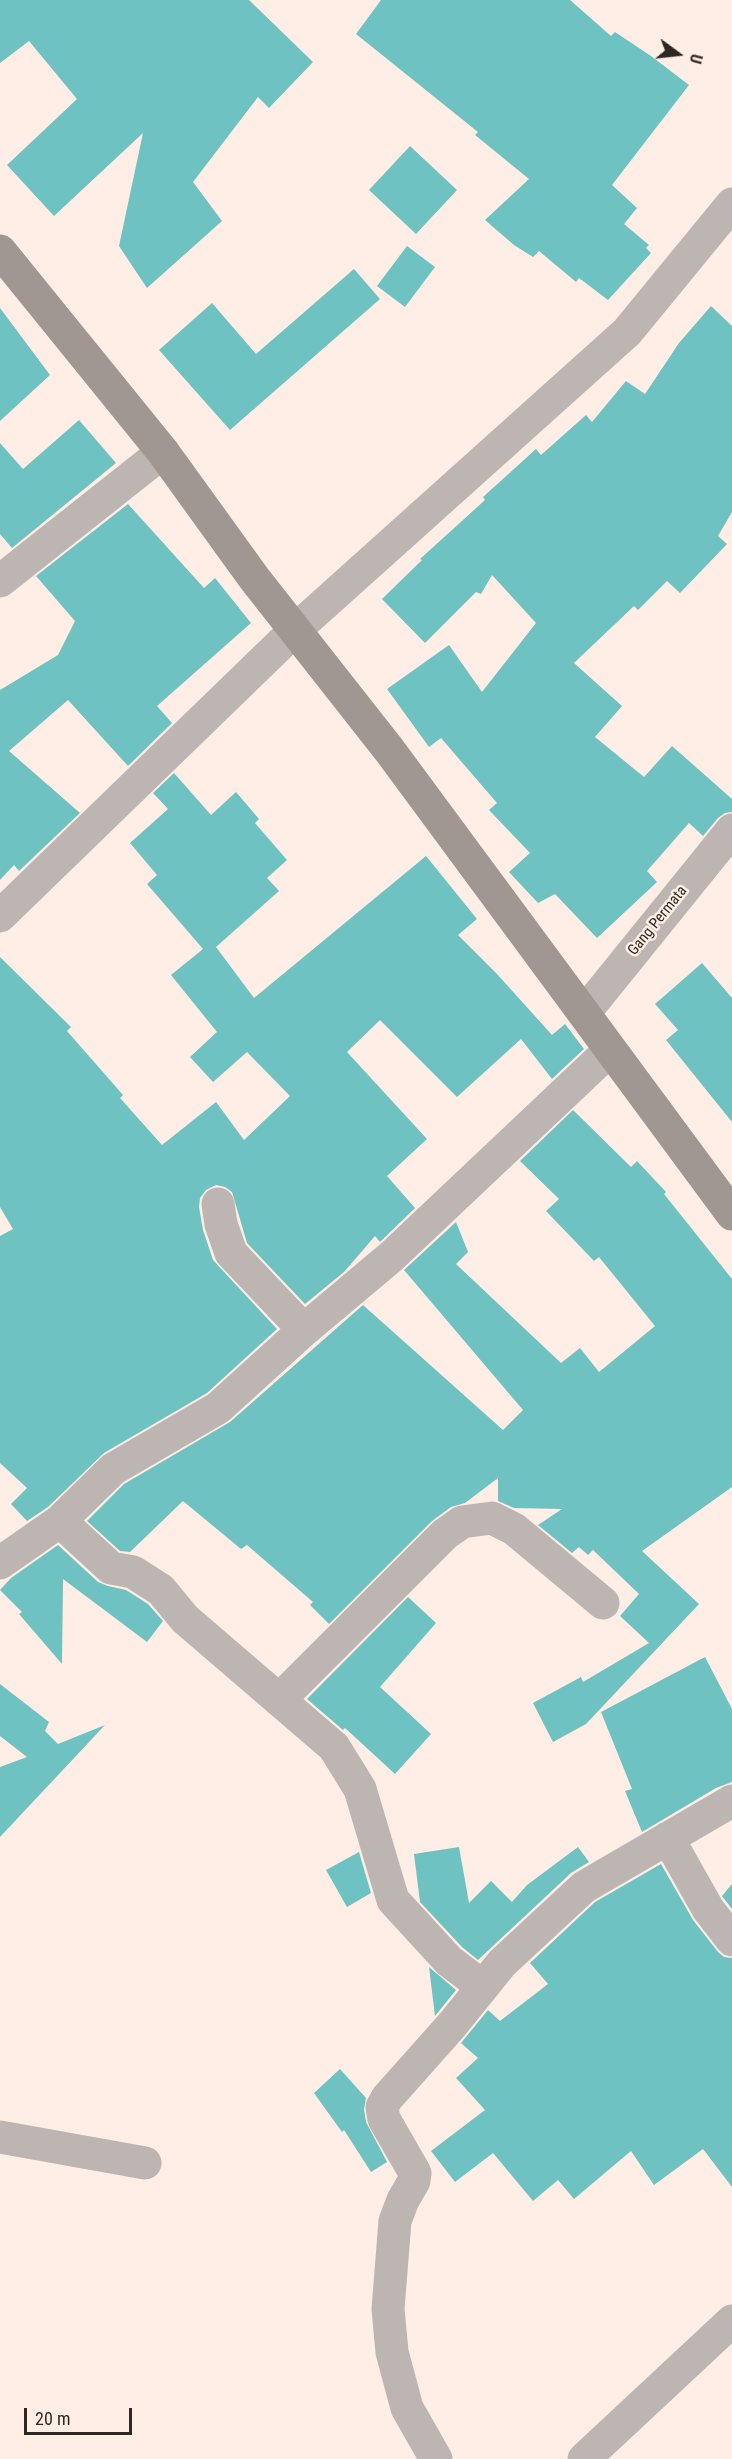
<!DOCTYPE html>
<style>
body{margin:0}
#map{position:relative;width:732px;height:2459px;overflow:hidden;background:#feeee5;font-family:"Roboto Condensed",sans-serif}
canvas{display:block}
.north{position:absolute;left:648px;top:24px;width:60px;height:60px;-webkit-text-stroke:4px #feeee5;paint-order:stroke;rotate:105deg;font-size:16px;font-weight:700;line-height:24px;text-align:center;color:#2e2825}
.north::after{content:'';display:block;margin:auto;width:21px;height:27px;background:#2e2825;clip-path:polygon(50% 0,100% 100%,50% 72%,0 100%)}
.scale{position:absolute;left:24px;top:2408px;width:108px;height:27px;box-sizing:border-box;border:3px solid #2e2825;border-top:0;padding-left:8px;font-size:18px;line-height:21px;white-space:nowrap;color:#2e2825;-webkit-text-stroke:4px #feeee5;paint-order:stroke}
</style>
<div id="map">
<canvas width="732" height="2459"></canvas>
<div class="north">U</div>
<div class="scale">20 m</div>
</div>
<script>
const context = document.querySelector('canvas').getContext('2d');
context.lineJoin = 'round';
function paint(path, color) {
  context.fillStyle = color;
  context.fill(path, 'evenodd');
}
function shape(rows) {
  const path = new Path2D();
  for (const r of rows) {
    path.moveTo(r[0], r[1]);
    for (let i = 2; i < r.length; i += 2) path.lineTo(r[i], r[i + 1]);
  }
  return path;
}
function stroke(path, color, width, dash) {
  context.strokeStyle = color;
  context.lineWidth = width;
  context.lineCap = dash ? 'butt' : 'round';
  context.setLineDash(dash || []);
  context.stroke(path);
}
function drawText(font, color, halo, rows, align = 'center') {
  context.font = font + ' "Roboto Condensed",sans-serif';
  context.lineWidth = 5;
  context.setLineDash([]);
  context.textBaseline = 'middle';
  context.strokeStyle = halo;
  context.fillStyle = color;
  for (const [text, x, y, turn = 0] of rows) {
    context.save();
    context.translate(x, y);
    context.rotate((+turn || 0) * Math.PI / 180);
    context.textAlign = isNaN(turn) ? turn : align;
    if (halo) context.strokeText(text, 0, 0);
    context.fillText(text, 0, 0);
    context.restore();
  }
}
paint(shape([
 [0,0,249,0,313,62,269,108,258,97,193,182,222,221,147,288,119,246,143,133,54,216,7,165,77,99,29,41,0,63],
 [381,0,570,0,611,36,615,32,651,56,689,85,612,185,637,208,624,224,649,245,646,248,651,253,608,300,579,278,576,282,539,251,533,257,514,245,485,220,529,179,475,135,478,132,356,34],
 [410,146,457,190,416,234,369,190],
 [407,246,435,267,405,307,377,286],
 [354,269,380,299,230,430,159,350,212,303,256,354],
 [711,306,732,326,732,512,718,536,727,544,680,593,667,581,638,610,634,606,574,663,622,706,595,737,644,777,672,746,732,799,732,812,725,813,718,818,703,836,689,823,647,871,657,882,597,938,555,894,538,903,509,872,530,853,489,810,497,803,441,738,429,747,387,689,449,645,482,692,536,623,492,575,481,594,476,592,425,643,382,599,422,560,420,559,485,500,483,497,536,449,541,455,586,415,592,422,626,381,645,394,679,343],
 [0,308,50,375,0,421],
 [79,420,116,463,12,548,0,534,0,443,23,469],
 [128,504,204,588,215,578,251,623,157,706,172,723,128,766,68,700,9,751,80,813,19,871,14,865,0,880,0,690,58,655,75,621,36,576],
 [174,773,211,815,236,792,259,819,255,823,287,860,267,878,279,891,216,947,254,998,426,856,477,919,458,935,497,974,552,1035,565,1024,584,1049,552,1079,521,1039,457,1097,380,1020,347,1052,427,1139,387,1176,415,1208,380,1242,375,1236,344,1272,305,1304,247,1243,232,1192,225,1187,216,1185,206,1190,200,1198,199,1207,203,1230,213,1260,277,1329,207,1393,104,1453,48,1507,27,1521,11,1504,27,1488,0,1463,0,1236,13,1229,0,1207,0,957,71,1027,67,1031,123,1095,120,1098,162,1145,216,1102,244,1140,290,1096,247,1052,213,1082,190,1057,217,1032,171,975,203,949,147,884,157,875,130,843,168,809,153,793],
 [702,963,732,998,732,1122,666,1040,678,1030,655,1004],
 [573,1110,631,1167,637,1161,666,1192,664,1194,732,1279,732,1487,642,1551,699,1604,586,1724,553,1742,533,1703,581,1677,583,1682,649,1643,620,1616,639,1594,593,1550,588,1555,579,1547,572,1553,538,1525,562,1509,514,1508,498,1501,498,1478,465,1503,451,1507,432,1521,329,1624,310,1605,313,1602,247,1545,241,1549,183,1501,130,1552,120,1551,87,1521,124,1484,230,1422,363,1305,503,1430,523,1410,404,1270,456,1222,468,1252,456,1264,561,1363,580,1348,599,1372,655,1326,599,1257,594,1261,546,1211,559,1199,520,1161],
 [58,1545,98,1582,108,1586,126,1590,148,1604,163,1621,147,1642,63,1579,62,1664,19,1614,22,1612,0,1590,11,1578],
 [408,1597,436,1623,380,1687,431,1734,395,1774,345,1728,343,1730,307,1699],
 [705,1657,732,1709,732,1782,716,1788,642,1832,625,1791,632,1789,601,1712],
 [0,1684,49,1722,45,1731,58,1744,105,1725,0,1837,0,1767,27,1757,0,1736],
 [459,1847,469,1903,491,1881,512,1902,527,1885,578,1847,589,1862,571,1873,478,1960,462,1947,420,1902,414,1854],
 [359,1852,371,1893,347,1907,326,1870],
 [661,1864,693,1920,718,1952,724,1957,732,1958,732,2187,703,2149,654,2185,631,2151,574,2199,558,2180,533,2201,493,2153,455,2182,431,2151,485,2110,456,2078,478,2058,461,2043,488,2010,500,2021,548,1984,530,1963,595,1902],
 [732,1884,732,1909,722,1896],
 [429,1967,456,1990,435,2016],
 [340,2069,366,2098,364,2109,366,2122,387,2162,371,2172,344,2130,342,2132,314,2093]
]), '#6ec2c1');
stroke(shape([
 [0,581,163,452],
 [0,916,294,631,627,332,732,204],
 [584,1013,732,830],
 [218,1204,221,1224,231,1253,304,1330],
 [60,1521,111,1568,133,1572,161,1590,185,1619,334,1747,360,1789,393,1900,449,1961,482,1986],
 [0,1563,60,1521,113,1469,218,1408,304,1330,392,1256,610,1050],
 [279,1700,445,1534,462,1522,492,1518,514,1529,603,1603],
 [668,1838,708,1909,732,1940],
 [0,2137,145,2163],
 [436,2459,407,2408,392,2352,388,2309,395,2221,403,2200,414,2181,415,2173,384,2119,382,2107,387,2098,452,2025,502,1963,584,1887,732,1801],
 [584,2459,732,2321]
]), '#bcb5b1', 33);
stroke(shape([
 [0,251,163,452,254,578,390,751,732,1214]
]), '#a19792', 33);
drawText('15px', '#2e2825', '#feeee5', [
 ["Gang Permata",658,921,-51]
]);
</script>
